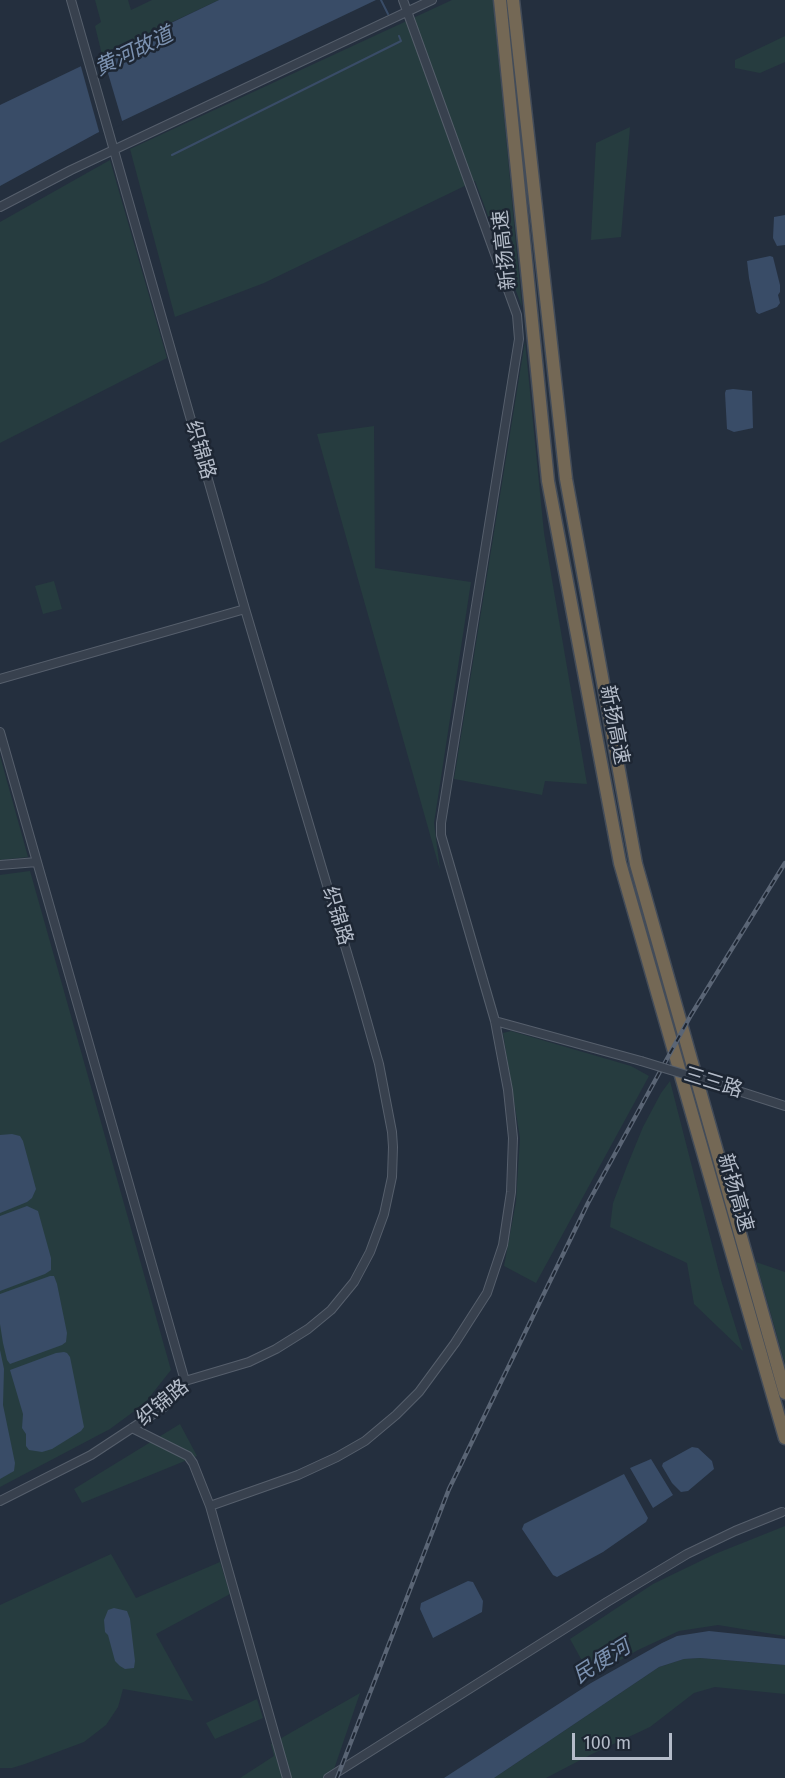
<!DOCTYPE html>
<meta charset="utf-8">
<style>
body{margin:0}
#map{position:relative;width:785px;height:1778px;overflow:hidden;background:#242f3e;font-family:"Fira Sans",sans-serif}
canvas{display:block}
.scale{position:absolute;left:572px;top:1733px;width:100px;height:27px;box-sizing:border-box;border:3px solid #b4bcc9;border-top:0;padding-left:8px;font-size:18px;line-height:21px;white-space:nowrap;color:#b4bcc9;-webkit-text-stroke:4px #1d2633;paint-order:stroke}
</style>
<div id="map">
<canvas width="785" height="1778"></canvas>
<div class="scale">100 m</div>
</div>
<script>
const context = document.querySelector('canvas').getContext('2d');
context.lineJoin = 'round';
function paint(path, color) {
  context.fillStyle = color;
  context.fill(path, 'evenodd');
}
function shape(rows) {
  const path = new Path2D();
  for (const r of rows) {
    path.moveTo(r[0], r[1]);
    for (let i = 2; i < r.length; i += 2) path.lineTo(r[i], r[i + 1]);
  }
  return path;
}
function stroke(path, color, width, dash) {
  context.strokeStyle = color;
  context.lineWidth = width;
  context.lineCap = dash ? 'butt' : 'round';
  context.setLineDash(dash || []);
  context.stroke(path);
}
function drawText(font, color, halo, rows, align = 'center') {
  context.font = font + ' "Fira Sans","Noto Sans SC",sans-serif';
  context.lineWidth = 5;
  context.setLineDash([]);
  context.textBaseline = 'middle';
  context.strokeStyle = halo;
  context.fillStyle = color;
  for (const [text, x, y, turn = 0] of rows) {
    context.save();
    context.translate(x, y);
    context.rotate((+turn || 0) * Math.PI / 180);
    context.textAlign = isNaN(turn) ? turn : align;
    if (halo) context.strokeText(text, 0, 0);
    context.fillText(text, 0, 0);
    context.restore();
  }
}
paint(shape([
 [95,0,128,0,131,10,152,0,219,0,102,55,95,26,101,22],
 [452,0,493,0,522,307,475,181,264,283,175,317,130,149],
 [785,36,785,62,760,73,735,68,735,60],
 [630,127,621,237,591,240,596,143],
 [110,160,167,358,0,443,0,222],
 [525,341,544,533,587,784,545,781,542,795,454,779],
 [374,426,375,568,471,582,434,823,440,870,317,434],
 [54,581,62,609,43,614,35,586],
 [0,756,28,857,0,860],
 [30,871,171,1370,144,1404,110,1429,0,1487,0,875],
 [511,1031,631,1066,649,1076,536,1283,504,1266,516,1202,520,1138,503,1033],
 [670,1081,721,1280,743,1351,694,1304,687,1263,610,1227,613,1203,627,1166,643,1127,661,1093],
 [756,1262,785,1272,785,1364],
 [180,1424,197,1456,82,1503,74,1489],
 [785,1526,785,1636,718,1625,679,1631,638,1650,591,1677,570,1639,653,1584,715,1554],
 [111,1554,136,1598,220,1562,230,1594,156,1634,193,1701,123,1689,118,1707,106,1725,84,1742,25,1764,12,1768,0,1768,0,1605],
 [700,1658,785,1665,785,1694,715,1687,694,1693,650,1727,592,1754,546,1778,494,1778,659,1667,684,1659],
 [360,1693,331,1778,240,1778,274,1756,271,1744],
 [257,1699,263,1718,215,1739,206,1723]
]), '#263c3f');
paint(shape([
 [219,0,376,0,97,133,0,186,0,105],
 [785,215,785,245,777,246,773,238,774,217],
 [770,256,773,257,780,285,780,292,778,295,780,303,777,307,759,314,756,312,749,278,747,261],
 [733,389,752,391,753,428,734,432,727,429,725,393,726,390],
 [12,1134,20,1136,23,1141,36,1189,32,1198,27,1202,0,1213,0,1135],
 [27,1206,38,1211,51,1258,51,1270,45,1274,0,1291,0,1216],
 [50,1276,54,1276,57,1284,67,1333,66,1342,62,1345,10,1364,7,1360,3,1343,0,1324,0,1294],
 [0,1350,4,1369,3,1405,15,1463,14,1471,0,1479],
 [64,1352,67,1353,70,1357,84,1427,81,1431,52,1449,42,1452,29,1450,26,1446,26,1434,22,1428,23,1414,10,1370,56,1353],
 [692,1447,698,1448,712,1461,714,1469,688,1491,681,1492,672,1483,662,1466,663,1463],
 [651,1459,673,1495,653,1508,630,1468],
 [624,1474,648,1518,646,1522,603,1552,557,1577,553,1575,522,1529,524,1524],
 [468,1581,473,1582,483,1601,482,1612,433,1638,420,1609,421,1603],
 [114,1608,127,1611,130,1619,135,1661,134,1668,125,1669,120,1666,115,1661,108,1635,105,1632,104,1620,108,1610],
 [709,1631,785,1639,785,1665,700,1658,684,1659,659,1667,494,1778,444,1778,591,1683,662,1643,677,1636]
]), '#394c67');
paint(shape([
 [102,53,123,124,100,135,80,63]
]), '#242f3e');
stroke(shape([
 [381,0,388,14],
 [172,155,401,41,399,36]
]), '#394c67', 2);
const minor = shape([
 [0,207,71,170,432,0],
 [0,679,245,609],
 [0,732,185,1381],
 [0,865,37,862],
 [495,1021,641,1061],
 [726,1087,785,1106],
 [132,1428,188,1456,193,1463,210,1506,287,1778],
 [0,1501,91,1455,164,1407,185,1381,249,1362,276,1349,308,1329,331,1310,354,1282,370,1252,384,1214,392,1177,393,1147,392,1132,379,1064,359,993,245,609,71,0],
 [210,1506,298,1475,337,1457,365,1441,396,1415,419,1392,455,1343,487,1293,503,1245,511,1192,513,1138,508,1090,495,1021,441,835,441,823,519,339,517,315,403,0],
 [328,1778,607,1602,687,1554,735,1531,782,1512]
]);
const highway = shape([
 [500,0,548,481,620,863,785,1438],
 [513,0,566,479,636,864,785,1393]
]);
stroke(minor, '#565f6c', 10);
stroke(highway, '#434c59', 15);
stroke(minor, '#38414e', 8);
stroke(highway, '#746855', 12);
const rail = shape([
 [337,1778,449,1489,588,1203,691,1015,785,863]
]);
stroke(rail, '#5a6575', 4.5);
stroke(rail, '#1d2633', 2, [7]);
const minorBridge = shape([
 [641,1061,726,1087]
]);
stroke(minorBridge, '#565f6c', 10, []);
stroke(minorBridge, '#38414e', 8);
drawText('20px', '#b4bcc9', '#1d2633', [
 ["新扬高速",505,250,-96],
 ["织锦路",200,450,74],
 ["新扬高速",614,725,79],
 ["织锦路",337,916,73],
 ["三三路",713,1083,17],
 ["新扬高速",735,1193,74],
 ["织锦路",163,1403,-39]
]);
drawText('italic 21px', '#7c92b1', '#1d2633', [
 ["黄河故道",134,52,-26],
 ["民便河",602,1662,-32]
]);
</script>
